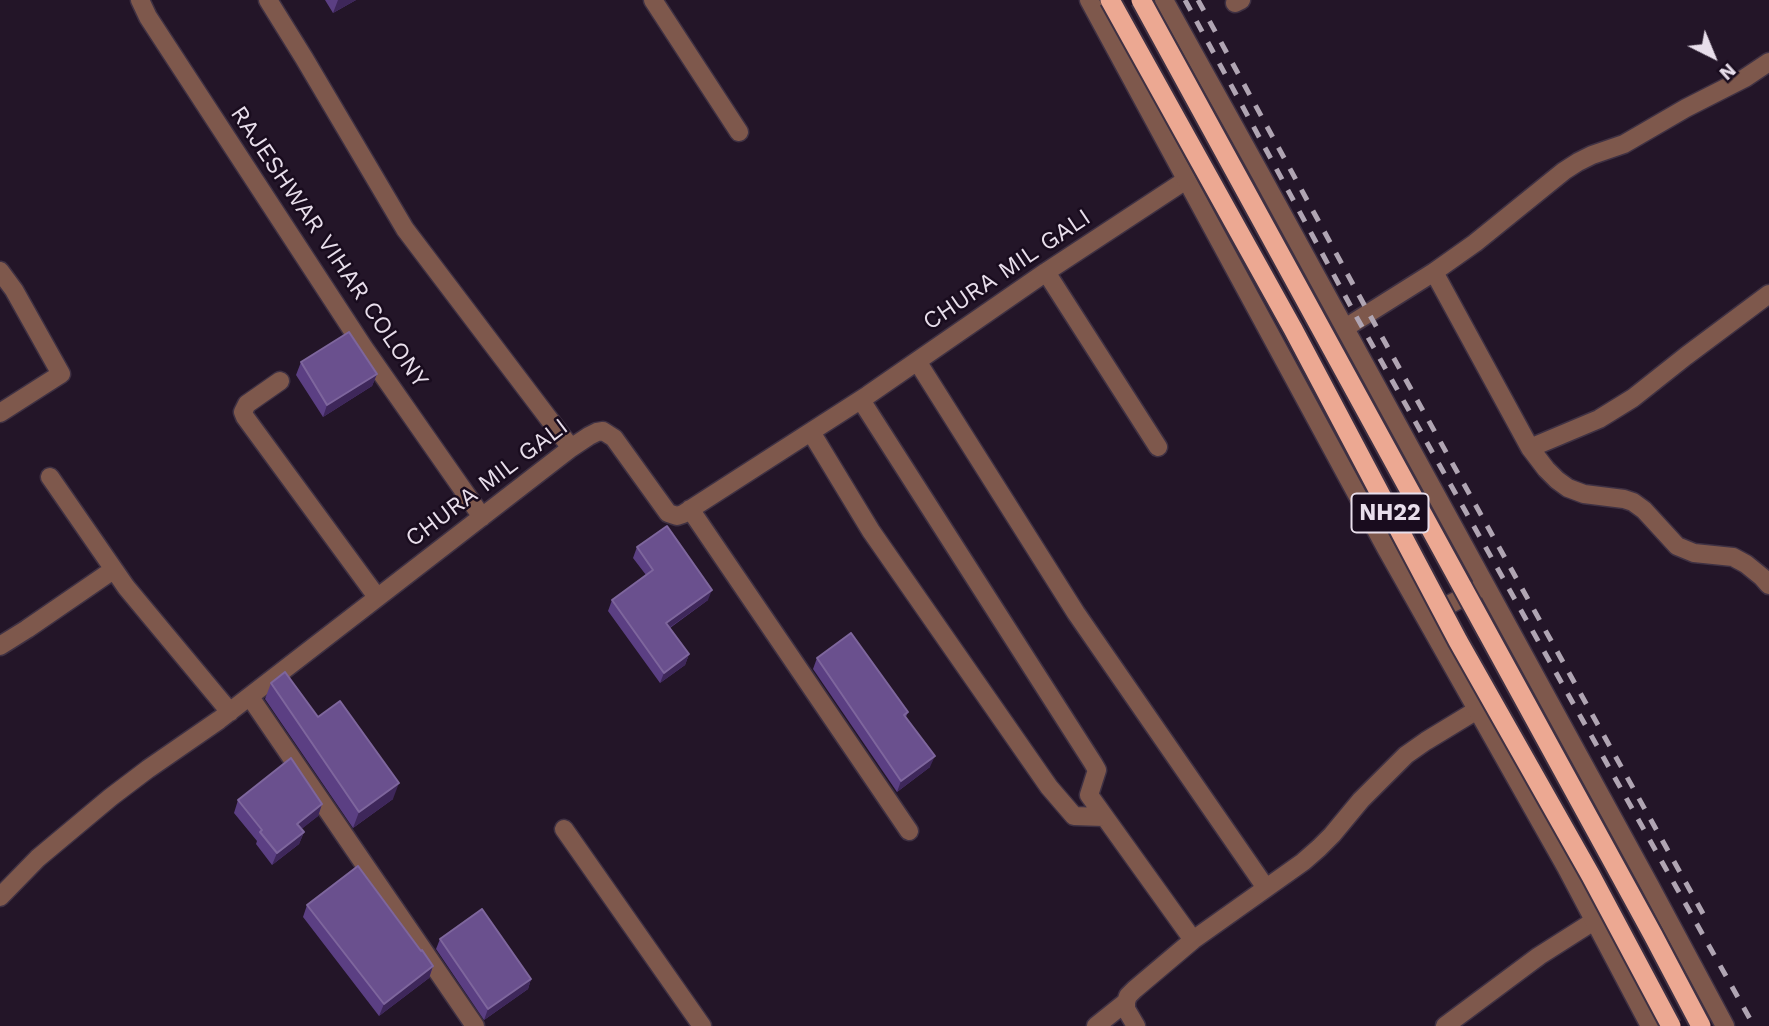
<!DOCTYPE html>
<style>
body{margin:0}
#map{position:relative;width:1769px;height:1026px;overflow:hidden;background:#231528;font-family:"Work Sans",sans-serif}
canvas{display:block}
.north{position:absolute;left:1678px;top:21px;width:70px;height:70px;-webkit-text-stroke:5px #190c1e;paint-order:stroke;rotate:137deg;font-size:19px;font-weight:700;line-height:28px;text-align:center;color:#e8deeb}
.north::after{content:'';display:block;margin:auto;width:24px;height:32px;background:#e8deeb;clip-path:polygon(50% 0,100% 100%,50% 72%,0 100%)}
</style>
<div id="map">
<canvas width="1769" height="1026"></canvas>
<div class="north">N</div>
</div>
<script>
const context = document.querySelector('canvas').getContext('2d');
context.lineJoin = 'round';
function shape(rows) {
  const path = new Path2D();
  for (const r of rows) {
    path.moveTo(r[0], r[1]);
    for (let i = 2; i < r.length; i += 2) path.lineTo(r[i], r[i + 1]);
  }
  return path;
}
function stroke(path, color, width, dash) {
  context.strokeStyle = color;
  context.lineWidth = width;
  context.lineCap = dash ? 'butt' : 'round';
  context.setLineDash(dash || []);
  context.stroke(path);
}
function paint(path, color) {
  context.fillStyle = color;
  context.fill(path, 'evenodd');
}
function drawText(font, color, halo, rows, align = 'center') {
  context.font = font + ' "Work Sans",sans-serif';
  context.lineWidth = 5;
  context.setLineDash([]);
  context.textBaseline = 'middle';
  context.strokeStyle = halo;
  context.fillStyle = color;
  for (const [text, x, y, turn = 0] of rows) {
    context.save();
    context.translate(x, y);
    context.rotate((+turn || 0) * Math.PI / 180);
    context.textAlign = isNaN(turn) ? turn : align;
    if (halo) context.strokeText(text, 0, 0);
    context.fillText(text, 0, 0);
    context.restore();
  }
}
const minor = shape([
 [140,0,148,17,364,348,482,517],
 [268,0,304,58,405,229,571,448],
 [653,0,739,132],
 [1235,3,1241,0],
 [0,271,14,290,61,374,0,413],
 [1046,272,1158,447],
 [1434,272,1530,448,1546,469,1557,480,1568,488,1584,494,1624,499,1633,502,1644,510,1677,546,1694,553,1733,557,1746,564,1762,577,1769,585],
 [1345,328,1434,272,1475,243,1564,171,1578,162,1592,155,1624,144,1686,108,1745,78,1769,62],
 [917,361,1076,613,1266,888],
 [280,381,247,404,243,412,245,417,377,597],
 [861,400,1093,763,1097,770,1089,795,1193,940],
 [811,432,871,531,1049,787,1074,816,1104,817],
 [1530,448,1599,419,1633,398,1686,356,1769,294],
 [50,477,126,587,230,712],
 [690,509,909,831],
 [0,646,27,629,113,570],
 [250,697,475,1026],
 [564,829,702,1026],
 [0,897,38,858,111,797,148,769,219,720,571,448,589,436,597,432,603,431,614,438,668,513,677,516,683,514,868,395,1046,272,1186,180],
 [1096,1026,1126,1002],
 [1136,1026,1126,1009,1126,1002,1128,996,1135,989,1193,940,1303,862,1319,848,1332,835,1361,800,1406,755,1426,741,1477,710],
 [1445,1026,1539,956,1594,921]
]);
const tertiary = shape([
 [1089,0,1387,550,1566,867,1650,1026],
 [1164,0,1260,173,1649,884,1725,1026],
 [1430,615,1480,588]
]);
stroke(minor, '#3f3143', 21);
stroke(tertiary, '#3f3143', 21);
stroke(minor, '#7e584c', 18);
stroke(tertiary, '#7e584c', 18);
stroke(shape([
 [1185,0,1356,316,1754,1026],
 [1198,0,1367,310,1706,919]
]), '#b0a5b3', 5, [12, 12]);
const trunkBridge = shape([
 [1110,0,1293,329,1458,641,1591,876,1671,1026],
 [1141,0,1653,935,1701,1026]
]);
stroke(trunkBridge, '#3f3143', 23, []);
stroke(trunkBridge, '#eca892', 19);
paint(shape([
 [325,0,356,0,333,13],
 [363,355,377,374,372,386,323,417,296,375,301,362],
 [637,547,708,600,670,628,689,654,685,665,660,683,608,611,612,600,646,575,633,558],
 [817,658,908,712,906,717,930,767,897,792,813,669],
 [271,683,318,717,393,799,353,828,265,699],
 [238,800,322,804,318,816,301,829,304,832,299,844,272,865,256,844,257,841,234,813],
 [307,905,421,951,433,966,429,978,379,1016,303,917],
 [440,939,531,979,528,989,484,1020,436,949]
]), '#5b3f83');
paint(shape([
 [338,0,356,0,333,13],
 [377,374,372,386,323,417,327,405],
 [712,590,708,600,662,633,666,623],
 [689,654,685,665,660,683,664,673],
 [935,756,930,767,897,792,901,781],
 [399,783,393,799,353,828,359,812],
 [322,804,318,816,293,836,297,824],
 [304,832,299,844,272,865,277,853],
 [433,966,429,978,379,1016,384,1004],
 [531,979,528,989,484,1020,488,1009]
]), '#3e275a');
const building = shape([
 [349,332,377,374,327,405,301,362,349,332],
 [667,526,712,590,666,623,689,654,664,673,612,600,653,570,637,547,667,526],
 [851,633,908,712,904,715,935,756,901,781,817,658,851,633],
 [285,672,318,717,340,701,399,783,359,812,271,683,285,672],
 [291,758,322,804,297,824,304,832,277,853,260,832,262,830,238,800,291,758],
 [358,866,421,951,422,950,433,966,384,1004,307,905,358,866],
 [482,909,531,979,488,1009,440,939,482,909]
]);
paint(building, '#6a508e');
stroke(building, '#7e669d', 2);
for (const [x, y, w] of [
 [1390,513,77]
]) {
  const box = new Path2D();
  box.roundRect(x - w / 2, y - 19.5, w, 39, 5);
  context.fillStyle = '#190c1e';
  context.fill(box);
  stroke(box, '#e8deeb', 2);
}
drawText('bold 23px', '#e8deeb', null, [
 ["NH22",1390,513]
]);
drawText('24px', '#e8deeb', '#190c1e', [
 ["RAJESHWAR VIHAR COLONY",329,247,56],
 ["CHURA MIL GALI",1007,270,-34],
 ["CHURA MIL GALI",487,483,-37]
]);
</script>
